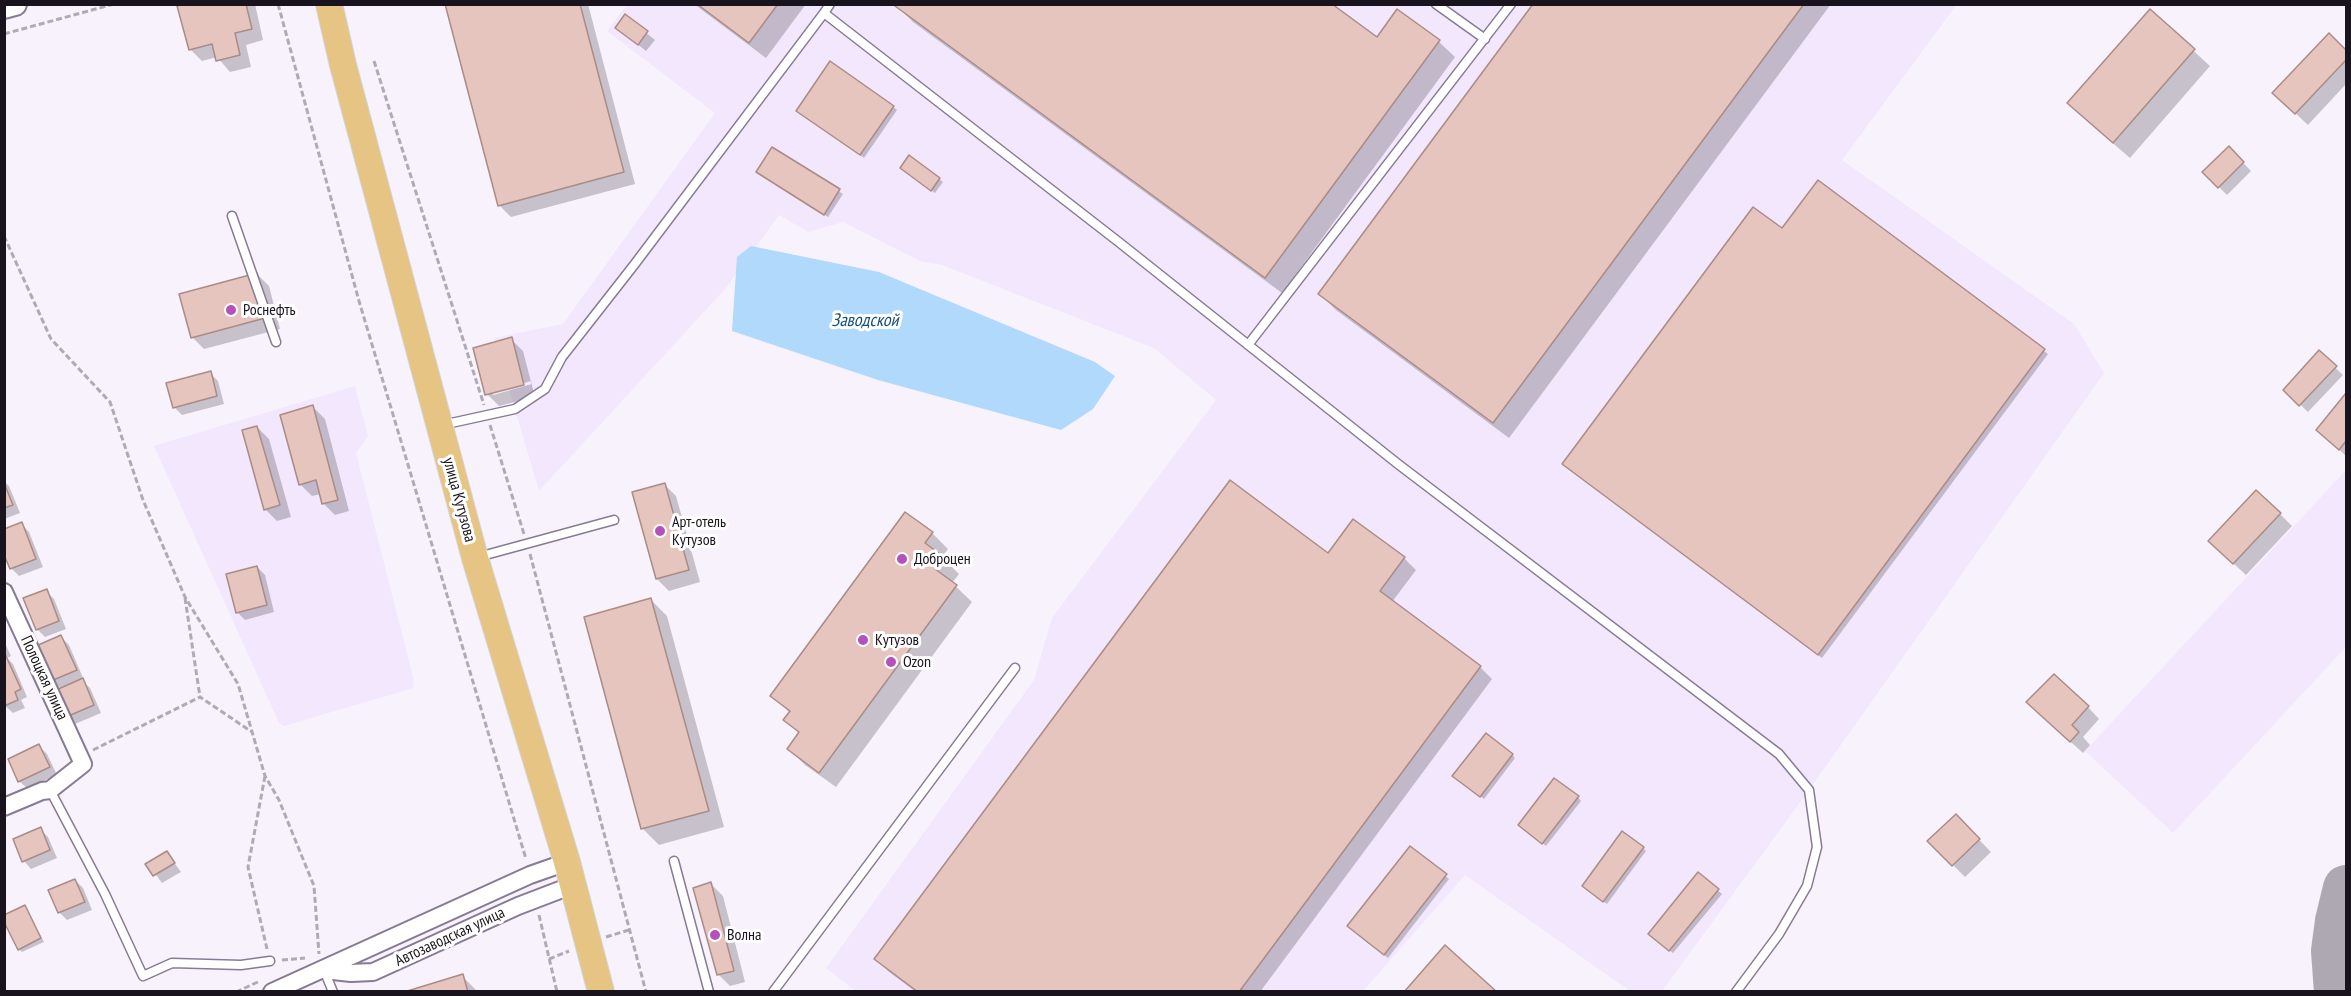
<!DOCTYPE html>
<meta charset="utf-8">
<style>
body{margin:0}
#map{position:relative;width:2351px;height:996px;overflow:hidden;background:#f8f2fd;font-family:"PT Sans Narrow",sans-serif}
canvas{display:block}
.frame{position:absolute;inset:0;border:6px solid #18131c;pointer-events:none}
</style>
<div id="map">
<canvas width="2351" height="996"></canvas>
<div class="frame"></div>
</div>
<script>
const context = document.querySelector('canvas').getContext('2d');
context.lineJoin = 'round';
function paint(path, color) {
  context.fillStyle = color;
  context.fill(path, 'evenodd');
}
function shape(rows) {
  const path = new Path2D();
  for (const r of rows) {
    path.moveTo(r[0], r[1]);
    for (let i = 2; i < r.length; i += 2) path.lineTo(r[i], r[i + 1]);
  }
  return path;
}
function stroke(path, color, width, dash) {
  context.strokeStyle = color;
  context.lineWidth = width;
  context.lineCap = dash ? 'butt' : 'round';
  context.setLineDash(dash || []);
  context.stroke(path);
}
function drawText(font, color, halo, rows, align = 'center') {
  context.font = font + ' "PT Sans Narrow",sans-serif';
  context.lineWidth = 6;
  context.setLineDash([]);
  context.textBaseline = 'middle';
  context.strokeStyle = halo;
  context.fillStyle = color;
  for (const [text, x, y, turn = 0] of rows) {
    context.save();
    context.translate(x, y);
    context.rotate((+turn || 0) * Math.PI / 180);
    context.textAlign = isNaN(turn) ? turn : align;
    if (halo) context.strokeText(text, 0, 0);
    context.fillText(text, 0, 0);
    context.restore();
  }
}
paint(shape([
 [1957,4,1842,160,2074,324,2104,373,1809,790,1662,991,1630,991,1465,875,1363,991,857,992,826,968,1034,680,1052,618,1216,400,1154,348,942,265,920,261,843,222,808,232,779,215,726,288,539,491,494,338,563,324,715,113,607,31,627,5],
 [355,386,368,436,356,453,414,681,413,688,284,726,279,723,154,446],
 [2346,470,2346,647,2173,833,2085,751]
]), '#f2e7fc');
paint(shape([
 [751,246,879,272,1095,362,1115,376,1093,409,1061,430,878,380,732,331,737,257]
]), '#b1d9fb');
paint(shape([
 [189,4,255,4,263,40,246,45,251,67,230,72,217,57,202,61,190,49],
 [446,4,588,4,635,184,511,217,499,205],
 [694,4,806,4,766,58],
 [1535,4,1831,4,1509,438,1336,310,1320,294],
 [897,6,1377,40,1398,11,1439,42,1455,57,1282,293,913,22],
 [2150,11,2210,66,2130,158,2085,119],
 [625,16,655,40,646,51,617,28],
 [2329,35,2346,52,2346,84,2308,125,2274,93],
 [893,107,897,110,864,158,801,114],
 [2229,148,2251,171,2227,195,2204,172],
 [772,149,843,194,828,217,758,172],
 [905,171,939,179,943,182,935,193],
 [1818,182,2048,354,1822,658,1567,467,1783,230],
 [257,274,269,286,280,329,204,349,192,337],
 [511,339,523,351,535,397,499,406,487,394],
 [531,381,532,384,493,395,493,392],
 [2319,352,2343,375,2308,412,2285,390],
 [210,373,218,381,224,404,182,415,174,407],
 [2346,396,2346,456,2318,430],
 [313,407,325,419,349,511,335,515,323,503,321,494,312,496,300,484],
 [257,427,269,439,291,517,277,521,265,509],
 [4,481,9,486,20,513,4,519],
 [664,484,676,496,700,582,669,591,657,579],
 [905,514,932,533,948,549,942,557,959,574,952,583,972,602,836,787,805,765,789,749,800,734,785,720,790,713,772,696],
 [2280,514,2292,526,2246,575,2222,553],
 [21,524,29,532,43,567,19,576,11,568],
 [1329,555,1404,558,1416,570,1392,602,1480,667,1492,679,1260,992,916,992,888,971,876,959],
 [257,567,265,575,274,612,245,620,237,612],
 [46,591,54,599,66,629,45,637,37,629],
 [651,600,667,616,724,827,659,845,643,829,586,618],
 [61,637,69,645,83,678,81,679,90,688,101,713,75,724,67,716,61,689,53,681],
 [4,641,11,656,7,658,13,664,27,697,21,700,25,708,13,713,4,705],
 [2088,707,2099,719,2083,737,2090,745,2083,753,2040,714],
 [39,746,47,754,57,775,27,788,19,781],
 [1512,755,1515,758,1484,799,1458,779],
 [1578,797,1581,801,1546,846,1523,828],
 [1956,816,1991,852,1965,877,1929,841],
 [40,829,48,837,57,858,31,869,24,861],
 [1410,848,1449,879,1388,958,1352,930],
 [1643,848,1646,851,1607,904,1587,889],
 [167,853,181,872,162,883,148,864],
 [1699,874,1722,894,1673,953,1654,938],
 [75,880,83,888,92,910,67,920,59,912],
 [711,884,723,896,745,982,730,986,718,974],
 [25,907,44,942,22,952,19,949],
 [462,976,478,992,409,992]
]), '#0003');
stroke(shape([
 [2337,992,2334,951,2338,921,2346,888]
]), '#ada8b2', 46);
const building = shape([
 [182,4,246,4,252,29,235,33,240,55,216,61,212,44,189,50,177,6,182,4],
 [445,4,580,4,624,172,498,206,445,4],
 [697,4,778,4,749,43,697,4],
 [896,4,1332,4,1377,37,1397,9,1440,40,1265,278,895,6,896,4],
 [1533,4,1804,4,1493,423,1318,294,1533,4],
 [2150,9,2195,49,2113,143,2067,103,2150,9],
 [625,14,648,31,638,45,615,28,625,14],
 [2329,33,2346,50,2346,60,2295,114,2272,93,2329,33],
 [830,61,894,106,860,155,796,111,830,61],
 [2229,146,2244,162,2218,188,2202,172,2229,146],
 [772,147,840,189,824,215,756,172,772,147],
 [909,155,940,178,931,191,900,168,909,155],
 [1818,180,2045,349,1818,655,1562,464,1753,207,1782,228,1818,180],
 [257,273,269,317,191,338,179,294,257,273],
 [512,337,524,385,485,395,473,348,512,337],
 [2319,350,2337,366,2299,406,2283,390,2319,350],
 [211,371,217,396,173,408,166,383,211,371],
 [2346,393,2346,441,2339,450,2316,430,2346,393],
 [313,405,338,500,322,504,316,480,299,485,280,415,313,405],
 [257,426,280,505,264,510,242,430,257,426],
 [1230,480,1328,553,1353,519,1405,557,1380,591,1481,666,1239,992,918,992,874,959,1230,480],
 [4,483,13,505,4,508,4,483],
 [665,483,689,570,656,579,632,492,665,483],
 [2256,490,2281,513,2233,564,2208,541,2256,490],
 [905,512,933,532,925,543,944,557,935,569,957,585,819,773,787,749,799,732,783,720,790,711,770,696,905,512],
 [22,522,36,559,10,569,4,555,4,529,22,522],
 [257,566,267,605,236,613,226,574,257,566],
 [47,589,59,621,36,630,23,598,47,589],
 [651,598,709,811,641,829,584,617,651,598],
 [61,635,77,670,51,681,36,646,61,635],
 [5,654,21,689,15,692,18,700,4,706,5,654],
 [2054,674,2089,706,2072,725,2079,732,2070,742,2026,702,2054,674],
 [83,678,94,705,66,717,54,691,83,678],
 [1486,733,1513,754,1480,797,1452,776,1486,733],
 [39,744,50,767,18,782,8,759,39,744],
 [1554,778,1579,796,1542,844,1518,825,1554,778],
 [1956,814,1980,839,1952,866,1927,841,1956,814],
 [41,827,50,850,22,862,13,839,41,827],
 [1622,831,1644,847,1603,902,1582,886,1622,831],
 [1410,846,1447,874,1384,955,1347,926,1410,846],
 [167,851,175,863,153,876,145,864,167,851],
 [1698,872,1719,889,1669,951,1648,934,1698,872],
 [75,879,85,902,58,913,48,890,75,879],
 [711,882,734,971,717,975,693,888,711,882],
 [25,905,41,938,18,950,4,922,4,915,25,905],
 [1445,945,1497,992,1404,992,1445,945],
 [463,974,468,992,404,992,463,974]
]);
paint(building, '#e6c5bf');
stroke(building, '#aa8b86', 1.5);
const lane = shape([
 [1436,4,1485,39],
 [824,13,830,4],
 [232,216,276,342],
 [1248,345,1511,4],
 [442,425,515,409,545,389,562,357,634,265,824,13,1120,243,1398,464,1779,754,1809,790,1817,847,1807,886,1779,934,1736,992],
 [478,557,614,520],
 [50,790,105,894,143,976,172,963,241,965,270,961],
 [674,861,709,992],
 [324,970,333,992],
 [773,992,1015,668]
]);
const street = shape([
 [4,592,83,764,50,790,42,791,4,807],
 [324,970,351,973,373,972,518,906,573,885],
 [272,992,530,875,567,862]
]);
const secondary = shape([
 [4,7,15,4]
]);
const primary = shape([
 [329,4,343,65,475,558,567,862,601,992]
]);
stroke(lane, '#877b93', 11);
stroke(street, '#877b93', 20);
stroke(secondary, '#877b93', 26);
stroke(primary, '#d5d5d6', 28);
stroke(shape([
 [278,4,359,301,526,859],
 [4,34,114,4],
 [374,61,484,405],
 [4,236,51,339,110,402,143,500,185,597,238,684,265,776,279,800,314,886,319,954],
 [490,425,524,534],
 [530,554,646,992],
 [185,598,200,697],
 [93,750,200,697,252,732],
 [265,776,248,867,267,949],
 [539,915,557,992],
 [606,937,629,930],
 [549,959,569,951],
 [282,960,305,958],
 [236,992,260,981]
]), '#b0aab4', 3, [6, 3]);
stroke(lane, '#fff', 8);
stroke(street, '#fff', 16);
stroke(secondary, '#fff', 22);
stroke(primary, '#e5c484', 26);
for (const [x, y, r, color] of [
 [231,310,6,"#b352ba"],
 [660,531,6,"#b352ba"],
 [902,559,6,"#b352ba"],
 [863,640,6,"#b352ba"],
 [891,662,6,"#b352ba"],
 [715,935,6,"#b352ba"]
]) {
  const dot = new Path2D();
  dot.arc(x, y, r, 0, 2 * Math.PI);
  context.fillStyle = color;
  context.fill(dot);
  stroke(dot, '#fff', 2);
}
drawText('16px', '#18131c', '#fff', [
 ["Роснефть",243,310],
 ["Арт-отель",672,522],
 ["Кутузов",672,540],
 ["Доброцен",914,559],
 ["Кутузов",875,640],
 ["Ozon",903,662],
 ["Волна",727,935]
], 'left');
drawText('16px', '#18131c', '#fff', [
 ["улица Кутузова",459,500,75],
 ["Полоцкая улица",44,678,65],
 ["Автозаводская улица",450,937,-25]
]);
drawText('italic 18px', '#194f78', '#fff', [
 ["Заводской",865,321]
]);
</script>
